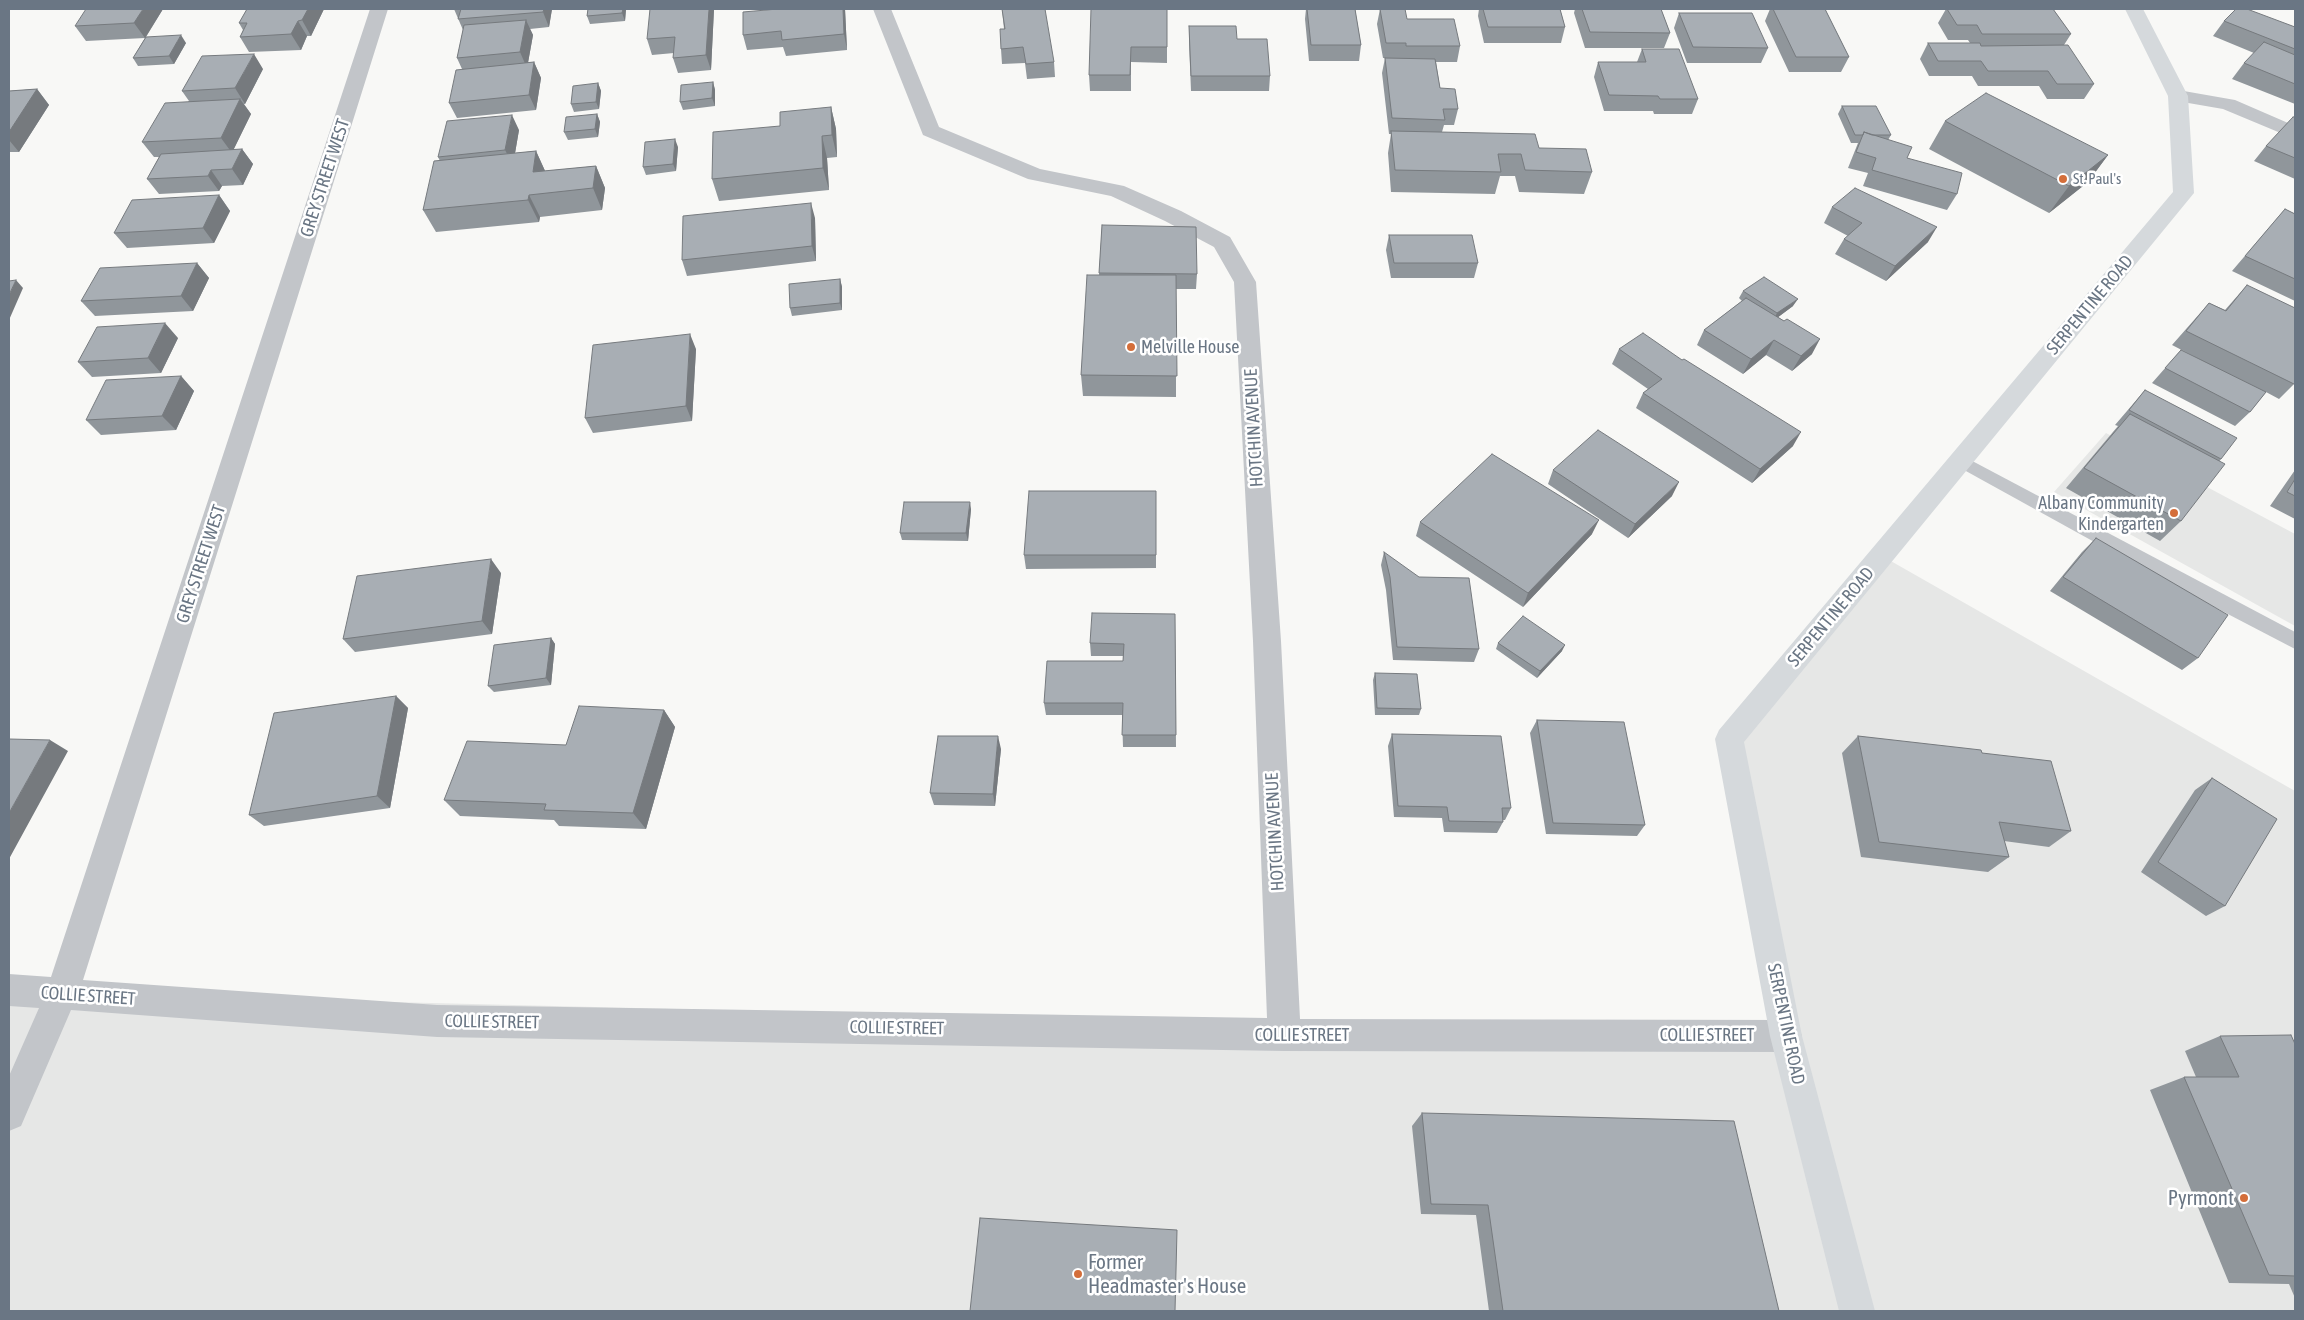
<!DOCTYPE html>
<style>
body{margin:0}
#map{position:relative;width:2304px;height:1320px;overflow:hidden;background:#f8f8f6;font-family:"Asap Condensed",sans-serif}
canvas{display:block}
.frame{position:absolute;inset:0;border:10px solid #6a7684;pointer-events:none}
</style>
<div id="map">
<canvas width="2304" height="1320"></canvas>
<div class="frame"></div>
</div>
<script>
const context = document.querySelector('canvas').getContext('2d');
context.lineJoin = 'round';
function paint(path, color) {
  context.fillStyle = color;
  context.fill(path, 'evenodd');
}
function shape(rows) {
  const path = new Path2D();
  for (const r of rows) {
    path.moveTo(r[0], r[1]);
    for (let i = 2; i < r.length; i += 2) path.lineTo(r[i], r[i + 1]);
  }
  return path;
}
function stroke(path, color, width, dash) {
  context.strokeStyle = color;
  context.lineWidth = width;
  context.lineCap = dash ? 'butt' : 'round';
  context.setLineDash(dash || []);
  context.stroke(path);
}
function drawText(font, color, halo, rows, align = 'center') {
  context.font = font + ' "Asap Condensed",sans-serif';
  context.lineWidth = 5;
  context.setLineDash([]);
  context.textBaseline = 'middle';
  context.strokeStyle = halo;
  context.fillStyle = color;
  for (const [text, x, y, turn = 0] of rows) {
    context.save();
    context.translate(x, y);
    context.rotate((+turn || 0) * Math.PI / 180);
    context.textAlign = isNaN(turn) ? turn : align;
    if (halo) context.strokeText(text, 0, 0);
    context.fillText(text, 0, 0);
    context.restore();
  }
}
paint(shape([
 [2106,433,2295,534,2295,626,2054,492],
 [1882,556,2295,791,2295,1311,9,1311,9,990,62,994,1785,1036,1729,739]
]), '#e6e7e6');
paint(shape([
 [1961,455,2295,632,2295,649,2174,586,1955,465,1953,461,1955,457,1961,455]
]), '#c2c5c9');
paint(shape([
 [370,9,388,9,83,980,437,1005,1267,1018,1253,641,1234,282,1214,247,1165,221,1111,196,1028,179,923,135,873,9,891,9,939,127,1040,169,1124,186,1181,211,1230,237,1256,282,1281,641,1300,1019,1786,1020,1798,1024,1802,1036,1798,1048,1786,1052,1284,1051,437,1037,71,1010,21,1126,9,1131,9,1076,39,1008,9,1006,9,974,51,977,370,9],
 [2178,90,2235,100,2295,126,2295,139,2223,109,2171,100,2168,96,2171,92,2178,90]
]), '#c2c5c9');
paint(shape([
 [2125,9,2143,9,2188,96,2194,193,1744,742,1802,1036,1875,1311,1839,1311,1770,1036,1715,739,1719,730,2173,192,2168,96,2125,9]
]), '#d5d9dc');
paint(shape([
 [163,9,146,37,186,43,174,64,138,66,133,58,145,38,86,41,75,26],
 [247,9,324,9,311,36,307,36,301,50,249,52,240,37,243,30,239,23],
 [454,9,552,9,549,27,530,29,533,35,528,63,534,62,541,78,536,110,457,118,449,103,462,69,457,58,463,30],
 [588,9,626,9,625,21,590,24,587,16],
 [714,9,711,70,678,73,673,58,674,53,652,55,647,39],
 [845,9,847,50,786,56,783,47,747,50,743,35],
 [1002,9,1054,62,1055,77,1027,79,1025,63,1002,64,1001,49,1004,29],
 [1167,9,1167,63,1131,62,1131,91,1090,91,1089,75],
 [1306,9,1355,9,1361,45,1359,61,1309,61,1305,19],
 [1380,9,1407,19,1460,46,1457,62,1436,62,1440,88,1458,109,1454,125,1444,125,1442,132,1539,148,1592,172,1584,194,1519,192,1515,176,1500,176,1495,194,1391,192,1388,153,1391,134,1389,134,1382,73,1385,58,1383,58,1377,24],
 [1479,9,1560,9,1565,27,1561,43,1484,43,1478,16],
 [1575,9,1661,9,1670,33,1664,48,1585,48,1574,13],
 [1770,9,1825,9,1849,57,1841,72,1789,72,1765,21],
 [1946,9,2053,9,2071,34,2064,45,2094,84,2084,99,2047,99,2039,86,1978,86,1972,76,1929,76,1920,59,1928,43,1970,43,1968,40,1948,40,1938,23],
 [1679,13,1768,48,1761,63,1687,63,1674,28],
 [2224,21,2295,27,2295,104,2232,79,2244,63,2254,53,2213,36],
 [1189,26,1237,39,1270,76,1269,91,1191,91,1189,42],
 [1642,49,1698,99,1692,114,1654,114,1653,111,1604,111,1594,77,1598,62,1637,62],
 [263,69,245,104,244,104,251,114,233,150,242,149,253,164,243,185,222,186,219,191,159,194,147,179,159,157,154,157,142,142,189,101,182,91],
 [713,82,715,90,715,106,683,110,680,102],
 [598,83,601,91,599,109,574,112,571,104],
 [37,89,49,105,19,152,9,152,9,91],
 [1842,106,1891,135,1888,140,1907,158,1957,194,1947,210,1863,186,1868,173,1848,168,1858,143,1851,143,1838,114],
 [831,107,836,129,837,157,827,158,829,190,719,201,712,179,780,126],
 [597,114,600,122,598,137,568,140,564,132],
 [2295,117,2295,179,2254,161,2266,146],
 [1945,121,2108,155,2088,182,2049,213,1929,149],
 [519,130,515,153,536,151,545,171,596,166,605,188,602,210,540,217,539,222,436,232,423,210,440,161,438,157],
 [678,147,676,171,646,175,643,167],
 [219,195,230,211,214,243,127,248,114,233],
 [1832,207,1928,242,1886,281,1835,254,1844,239,1848,236,1824,223],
 [2285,209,2295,214,2295,301,2232,271],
 [815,218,816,261,687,276,682,260],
 [1102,225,1197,274,1196,289,1176,289,1176,397,1083,396,1081,375,1099,275],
 [1389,235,1478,263,1474,278,1391,278,1386,250],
 [197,263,209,278,193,311,95,316,81,301],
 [840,279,842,287,842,310,792,316,790,308],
 [2247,285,2294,384,2279,399,2266,392,2250,412,2235,426,2152,383,2181,350,2205,362,2172,345,2209,303,2225,310],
 [1743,291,1793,306,1778,317,1784,321,1812,354,1792,371,1766,355,1743,374,1697,345,1704,330,1742,301,1739,298],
 [178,338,161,373,92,377,78,362],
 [696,349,692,421,593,433,585,418],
 [1619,349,1682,360,1793,446,1752,483,1636,408,1643,393,1648,389,1612,364],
 [181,376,194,391,176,430,101,435,86,420],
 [2145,390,2221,459,2181,521,2160,541,2066,488,2118,426,2115,425],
 [1553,470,1672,496,1628,538,1548,484],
 [2295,470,2295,519,2270,506],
 [1156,491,1156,568,1026,569,1024,555],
 [971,509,968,541,902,540,900,533],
 [1420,522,1592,534,1523,607,1416,536],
 [2096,538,2198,658,2182,670,2050,591,2082,552],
 [1384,552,1479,649,1474,662,1393,660,1386,590,1381,565],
 [501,573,492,634,355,652,343,639],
 [1175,614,1176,747,1123,747,1122,715,1046,715,1044,703,1123,661,1123,656,1091,656,1090,643],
 [551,638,555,644,551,685,494,692,488,686],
 [1498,643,1562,651,1537,678,1496,649],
 [1375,673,1421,709,1419,715,1375,715,1373,680],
 [396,696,408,708,390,808,264,826,249,815],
 [664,710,675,727,646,829,559,826,554,820,460,816,444,800,566,745],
 [1537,720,1645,825,1637,836,1546,834,1530,733],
 [1392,734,1511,808,1505,820,1503,820,1503,822,1497,833,1444,832,1442,818,1394,817,1388,746],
 [1858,736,1982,753,2071,831,2049,847,2004,841,2009,857,1988,872,1861,857,1842,753],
 [1001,749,995,806,934,805,930,793],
 [2212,778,2225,906,2206,916,2141,872,2195,790],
 [2220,1036,2295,1044,2295,1298,2289,1284,2229,1283,2150,1090,2184,1077,2196,1077,2185,1051],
 [1422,1113,1779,1311,1489,1311,1476,1215,1421,1214,1412,1126]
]), '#90969b');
paint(shape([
 [143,9,163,9,145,38,134,23],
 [308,9,324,9,311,36,302,20],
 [544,9,552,9,549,27,543,12],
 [623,9,626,9,625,21,622,13],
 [709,9,714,9,711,70,706,55],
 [843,9,845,9,847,50,844,34],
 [526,20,533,35,527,68,520,52],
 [298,21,307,36,301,50,291,34],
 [181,35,186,43,174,64,169,56],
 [254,54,263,69,245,104,235,88],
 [534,62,541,78,536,110,529,95],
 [713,82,715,90,715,106,712,98],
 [598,83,601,91,599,109,596,102],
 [37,89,49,105,19,152,9,140,9,132],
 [240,99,251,114,232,153,221,138],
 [831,107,836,129,837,157,832,135],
 [597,114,600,122,598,137,595,129],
 [512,115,519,130,513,165,505,150],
 [822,136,827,158,829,190,823,168],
 [675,139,678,147,676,171,673,164],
 [242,149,253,164,243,185,232,169],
 [536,151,546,173,543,194,533,172],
 [2108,155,2088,182,2049,213,2069,186],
 [596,166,605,188,602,210,593,188],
 [211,170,222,186,219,191,208,176],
 [219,195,230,211,214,243,203,228],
 [529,195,540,217,539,222,528,200],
 [811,203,815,218,816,261,812,246],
 [1937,227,1928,242,1886,281,1895,266],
 [197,263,209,278,193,311,181,296],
 [840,279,842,287,842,310,840,303],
 [16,280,23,288,9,320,9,295],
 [1798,299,1793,306,1773,321,1777,313],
 [165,323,178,338,161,373,148,358],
 [690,334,696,349,692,421,686,406],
 [1820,339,1812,354,1792,371,1801,356],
 [1774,340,1766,355,1743,374,1751,359],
 [181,376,194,391,176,430,162,416],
 [1801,432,1793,446,1752,483,1760,469],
 [1679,482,1672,496,1628,538,1635,524],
 [970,502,971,509,968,541,966,533],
 [1599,520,1592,534,1523,607,1528,593],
 [491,559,501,573,492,634,482,621],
 [551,638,555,644,551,685,546,678],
 [1565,645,1562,651,1537,678,1540,671],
 [396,696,408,708,390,808,377,796],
 [664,710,675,727,646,829,633,813],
 [998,736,1001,749,995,806,993,794],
 [50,740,68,751,9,859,9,813]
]), '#767a7e');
const building = shape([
 [86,9,143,9,134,23,75,26,86,9],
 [247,9,308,9,302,20,298,21,291,34,240,37,247,23,239,23,247,9],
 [461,9,544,9,543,12,458,19,461,9],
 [588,9,623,9,622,13,587,16,588,9],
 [650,9,709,9,706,55,673,58,675,37,647,39,650,9],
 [778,9,843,9,844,34,782,40,781,31,743,35,743,12,778,9],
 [1002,9,1045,9,1054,62,1026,64,1023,47,1001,49,1000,29,1005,29,1002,9],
 [1091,9,1167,9,1167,47,1131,47,1130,75,1089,75,1091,9],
 [1307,9,1355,9,1361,45,1311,45,1307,9],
 [1380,9,1405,9,1407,19,1454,19,1460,46,1406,46,1406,43,1386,43,1380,9],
 [1483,9,1560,9,1565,27,1488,27,1483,9],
 [1582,9,1661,9,1670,33,1590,32,1582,9],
 [1773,9,1825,9,1849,57,1796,57,1773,9],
 [1947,9,2053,9,2071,34,1982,34,1977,25,1957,25,1947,9],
 [2236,9,2247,9,2295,27,2295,49,2224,21,2236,9],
 [1679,13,1752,13,1768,48,1693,47,1679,13],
 [526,20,520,52,457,58,464,25,526,20],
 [1189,26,1236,26,1237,39,1267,39,1270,76,1191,76,1189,26],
 [181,35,169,56,133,58,146,37,181,35],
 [2264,42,2295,55,2295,84,2244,63,2264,42],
 [1928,43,1980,43,1981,46,2068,45,2094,84,2057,84,2048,71,1988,71,1981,61,1938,61,1928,43],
 [1642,49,1679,49,1698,99,1660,99,1658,96,1609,95,1598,62,1646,62,1642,49],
 [254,54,235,88,182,91,202,56,254,54],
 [1385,58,1435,59,1440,88,1455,89,1458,109,1443,109,1445,120,1392,118,1385,58],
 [534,62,529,95,449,103,456,70,534,62],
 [713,82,712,98,680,102,681,85,713,82],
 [598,83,596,102,571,104,573,86,598,83],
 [37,89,9,132,9,91,37,89],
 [1986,93,2108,155,2069,186,1945,121,1986,93],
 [240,99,221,138,142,142,165,103,240,99],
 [1842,106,1876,106,1891,135,1872,135,1864,132,1863,135,1855,135,1842,106],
 [831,107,832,135,822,136,823,168,712,179,713,132,780,126,780,112,831,107],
 [597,114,595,129,564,132,566,117,597,114],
 [512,115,505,150,438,157,447,121,512,115],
 [2293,117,2295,117,2295,158,2266,146,2293,117],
 [1391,131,1535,134,1539,148,1586,149,1592,172,1525,170,1521,154,1498,154,1501,172,1395,170,1391,131],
 [1864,132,1912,147,1907,158,1962,173,1957,194,1872,170,1876,158,1856,152,1864,132],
 [675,139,673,164,643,167,645,142,675,139],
 [242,149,232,169,211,170,208,176,147,179,161,154,242,149],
 [536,151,533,172,596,166,593,188,529,195,528,200,423,210,434,161,536,151],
 [1855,188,1937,227,1895,266,1844,239,1862,223,1832,207,1855,188],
 [219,195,203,228,114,233,132,200,219,195],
 [811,203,812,246,682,260,683,216,811,203],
 [2285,209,2295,214,2295,279,2245,256,2285,209],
 [1102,225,1196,227,1197,274,1099,273,1102,225],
 [1389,235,1472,235,1478,263,1394,263,1389,235],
 [197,263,181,296,81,301,100,268,197,263],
 [1087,275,1176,275,1177,376,1081,375,1087,275],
 [1764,277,1798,299,1777,313,1743,291,1764,277],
 [840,279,840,303,790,308,789,284,840,279],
 [16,280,9,295,9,281,16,280],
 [2247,285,2295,308,2295,383,2294,384,2186,331,2209,303,2226,311,2247,285],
 [1746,298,1784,321,1787,319,1820,339,1801,356,1774,340,1751,359,1704,330,1746,298],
 [165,323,148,358,78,362,97,327,165,323],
 [1643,333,1682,360,1684,359,1801,432,1760,469,1643,393,1662,379,1619,349,1643,333],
 [690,334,686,406,585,418,593,345,690,334],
 [2181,350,2266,392,2250,412,2165,368,2181,350],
 [181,376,162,416,86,420,106,380,181,376],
 [2145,390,2237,438,2221,459,2129,410,2145,390],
 [2130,414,2225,464,2181,521,2084,468,2130,414],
 [1598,430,1679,482,1635,524,1553,470,1598,430],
 [1492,454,1599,520,1528,593,1420,522,1492,454],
 [2295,479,2295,496,2287,492,2295,479],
 [1029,491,1156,491,1156,555,1024,555,1029,491],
 [904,502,970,502,966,533,900,533,904,502],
 [2096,538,2228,615,2198,658,2063,577,2096,538],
 [1384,552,1419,577,1469,578,1479,649,1397,647,1390,577,1384,552],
 [491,559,482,621,343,639,357,576,491,559],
 [1092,613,1175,614,1176,735,1122,735,1123,703,1044,703,1047,661,1123,661,1124,644,1090,643,1092,613],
 [1523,616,1565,645,1540,671,1498,643,1523,616],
 [551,638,546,678,488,686,494,645,551,638],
 [1375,673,1417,674,1421,709,1377,708,1375,673],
 [396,696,377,796,249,815,274,713,396,696],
 [579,706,664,710,633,813,544,810,546,804,444,800,467,741,566,745,579,706],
 [1537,720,1624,722,1645,825,1553,823,1537,720],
 [1392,734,1501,736,1511,808,1502,808,1503,822,1449,821,1447,807,1398,806,1392,734],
 [938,736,998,736,993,794,930,793,938,736],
 [1858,736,1981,750,1982,753,2051,761,2071,831,1999,822,2009,857,1879,842,1858,736],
 [9,739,50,740,9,813,9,739],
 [2212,778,2277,819,2225,906,2158,862,2212,778],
 [2291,1035,2295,1044,2295,1276,2269,1275,2184,1077,2239,1077,2220,1036,2291,1035],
 [1422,1113,1734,1121,1779,1311,1503,1311,1488,1205,1431,1204,1422,1113],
 [980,1218,1177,1230,1175,1311,970,1311,980,1218]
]);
paint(building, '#a8aeb4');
stroke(building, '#767a7e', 1);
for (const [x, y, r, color] of [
 [2063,179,5,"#d46e3a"],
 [1131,347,5,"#d46e3a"],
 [2174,513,5,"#d46e3a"],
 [2244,1198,5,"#d46e3a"],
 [1078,1274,5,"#d46e3a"]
]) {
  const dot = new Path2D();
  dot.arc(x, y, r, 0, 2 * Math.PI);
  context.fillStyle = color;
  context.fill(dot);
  stroke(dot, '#fff', 2);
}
drawText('15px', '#6a7684', '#fff', [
 ["St. Paul's",2073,179]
], 'left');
drawText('18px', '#6a7684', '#fff', [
 ["GREY STREET WEST",325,178,-72],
 ["SERPENTINE ROAD",2090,305,-50],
 ["HOTCHIN AVENUE",1254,428,-93],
 ["GREY STREET WEST",201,564,-72],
 ["SERPENTINE ROAD",1831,617,-50],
 ["HOTCHIN AVENUE",1275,832,-93],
 ["COLLIE STREET",88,996,4],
 ["COLLIE STREET",492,1022,1],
 ["SERPENTINE ROAD",1786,1024,78],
 ["COLLIE STREET",897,1028,1],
 ["COLLIE STREET",1302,1035],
 ["COLLIE STREET",1707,1035]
]);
drawText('18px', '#6a7684', '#fff', [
 ["Melville House",1141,347],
 ["Albany Community",2164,503,"right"],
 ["Kindergarten",2164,524,"right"]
], 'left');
drawText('21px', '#6a7684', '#fff', [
 ["Pyrmont",2234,1198],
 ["Former",1088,1262,"left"],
 ["Headmaster's House",1088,1286,"left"]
], 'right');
</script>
